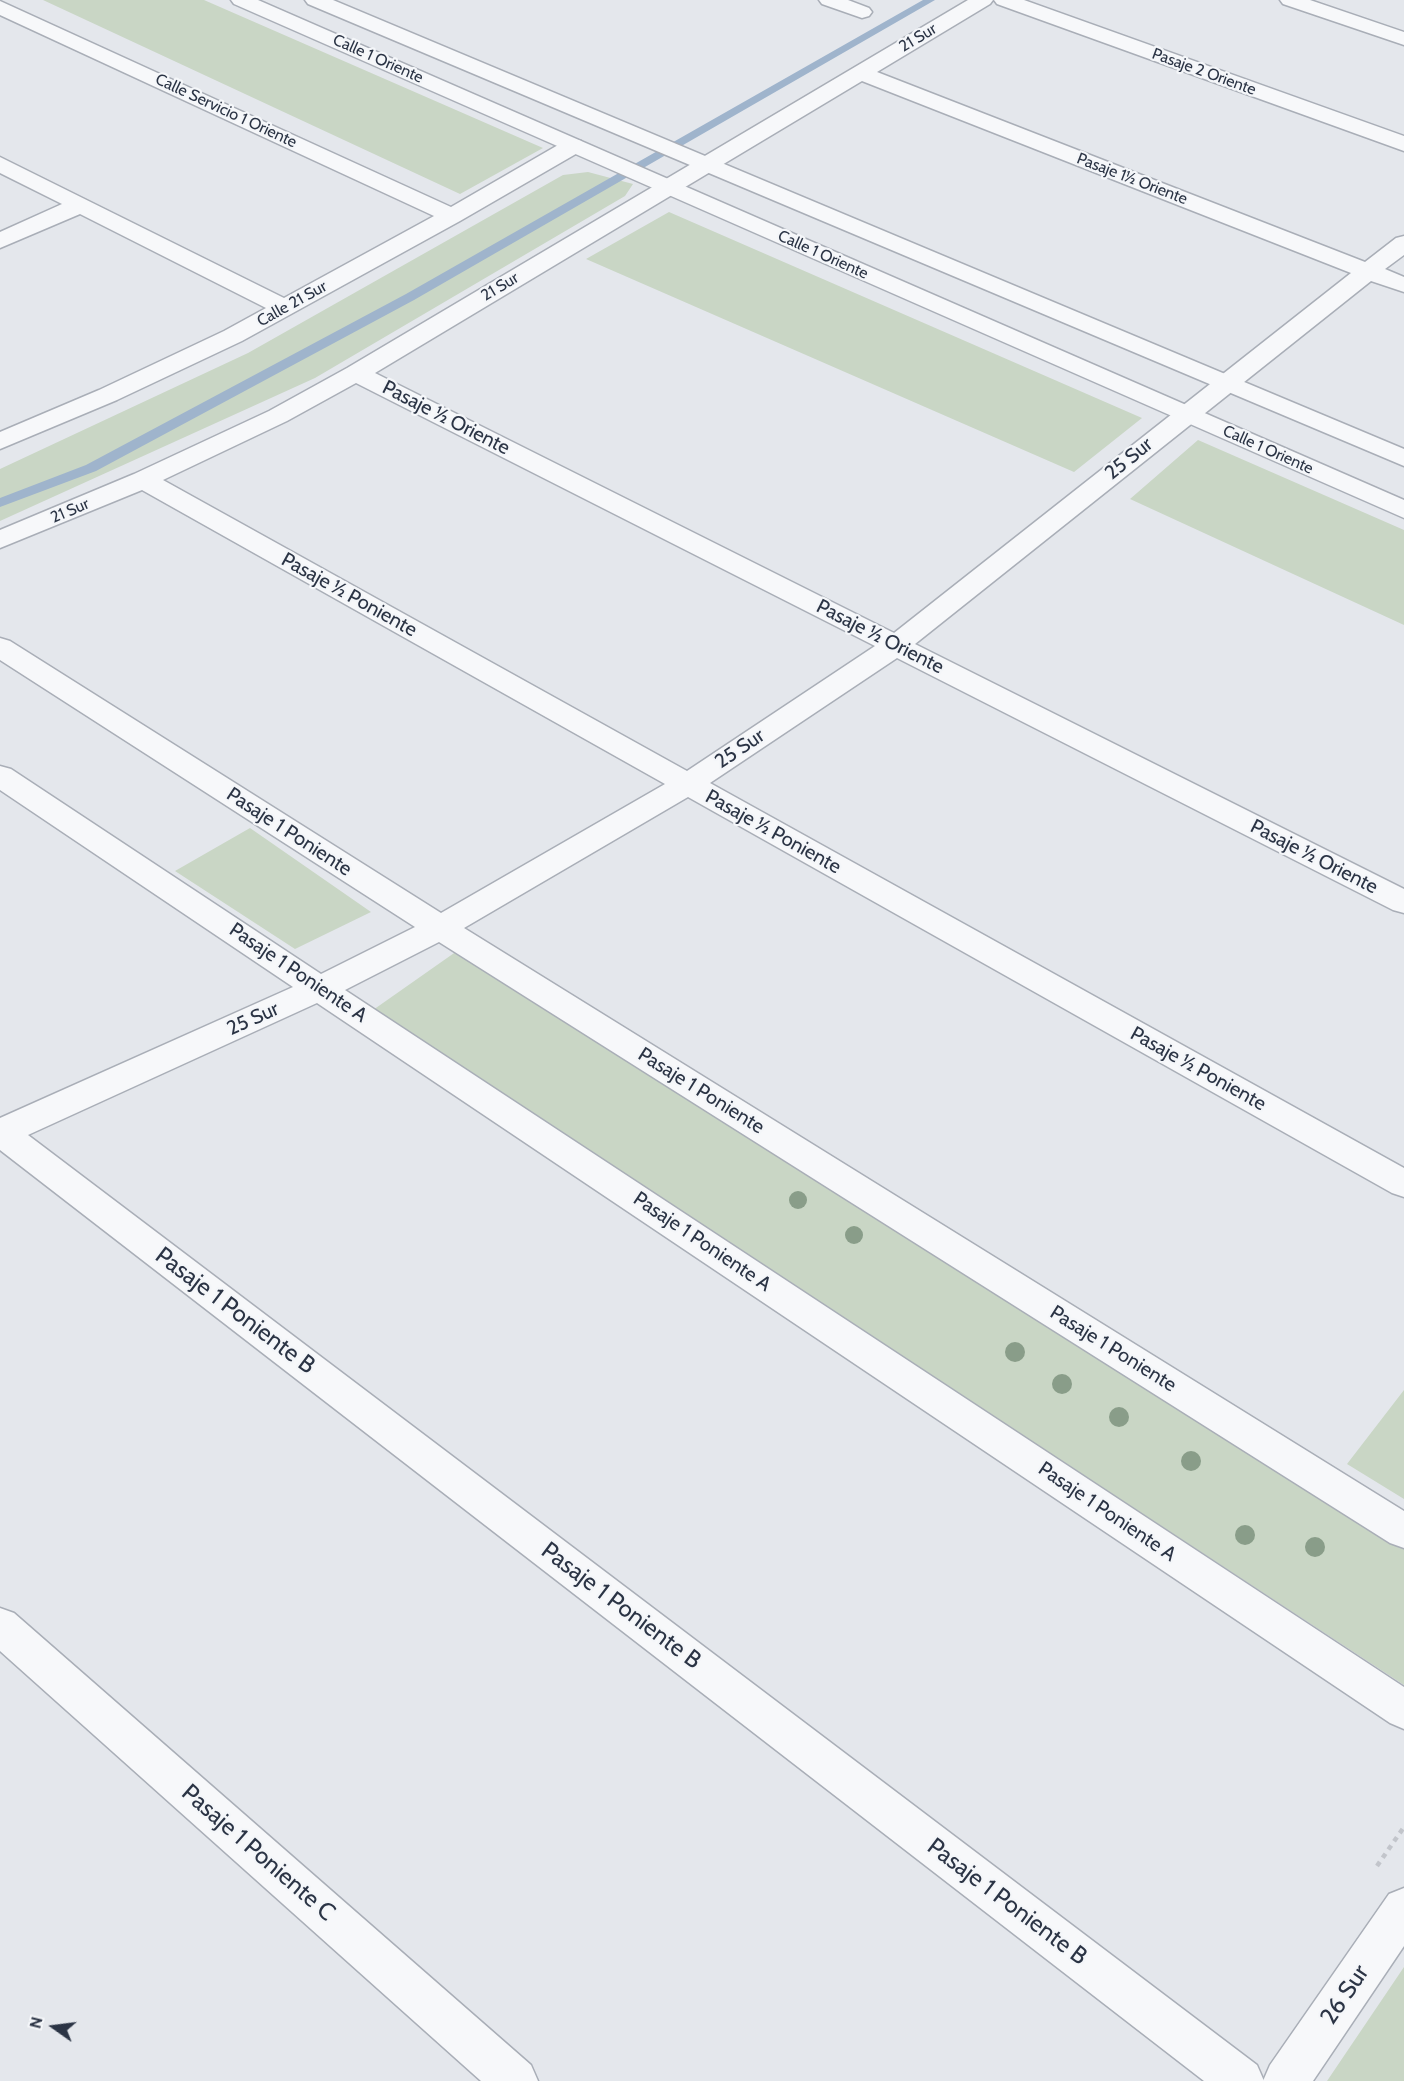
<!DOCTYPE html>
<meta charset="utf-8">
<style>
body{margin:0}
#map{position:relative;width:1404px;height:2081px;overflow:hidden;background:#e4e7ec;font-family:Cabin,sans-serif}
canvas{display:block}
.north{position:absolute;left:24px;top:1997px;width:60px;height:60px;-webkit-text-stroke:4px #f4f6f9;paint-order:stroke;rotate:284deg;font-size:16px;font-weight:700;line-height:24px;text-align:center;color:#2b3445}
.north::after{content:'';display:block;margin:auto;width:21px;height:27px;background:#2b3445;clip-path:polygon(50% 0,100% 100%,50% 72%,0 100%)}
</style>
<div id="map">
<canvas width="1404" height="2081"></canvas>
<div class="north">N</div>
</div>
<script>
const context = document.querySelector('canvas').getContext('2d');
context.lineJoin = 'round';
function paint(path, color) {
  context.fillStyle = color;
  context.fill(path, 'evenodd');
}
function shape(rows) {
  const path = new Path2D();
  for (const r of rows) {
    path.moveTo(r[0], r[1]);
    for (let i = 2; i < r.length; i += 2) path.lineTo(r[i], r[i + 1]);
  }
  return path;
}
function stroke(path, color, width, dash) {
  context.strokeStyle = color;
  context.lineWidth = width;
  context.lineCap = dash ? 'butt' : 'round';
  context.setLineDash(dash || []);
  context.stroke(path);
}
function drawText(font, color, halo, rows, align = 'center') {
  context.font = font + ' Cabin,sans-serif';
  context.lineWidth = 4.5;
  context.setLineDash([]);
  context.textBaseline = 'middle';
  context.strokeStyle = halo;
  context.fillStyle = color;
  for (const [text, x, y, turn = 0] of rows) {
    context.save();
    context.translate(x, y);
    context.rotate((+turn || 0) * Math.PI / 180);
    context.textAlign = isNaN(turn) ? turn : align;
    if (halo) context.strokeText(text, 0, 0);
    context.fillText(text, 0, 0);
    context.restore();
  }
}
paint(shape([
 [43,0,204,0,543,148,460,194],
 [588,172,633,184,625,196,315,378,0,521,0,469,248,353,563,175],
 [669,212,1142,418,1074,472,586,259],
 [1198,440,1404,530,1404,625,1130,499],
 [250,828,371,912,295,949,175,871],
 [457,951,1404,1543,1404,1685,373,1010],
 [1404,1390,1404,1499,1347,1464],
 [1404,1967,1404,2081,1327,2081]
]), '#c9d6c5');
paint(shape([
 [923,0,935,0,414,300,96,471,0,507,0,498,86,465,406,294,923,0]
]), '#9fb4cc');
const minor = shape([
 [819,0,848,0,869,8,872,12,869,16,862,18,822,4,819,0],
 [968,0,993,0,990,4,877,72,1365,262,1396,238,1404,236,1404,255,1385,269,1404,277,1404,292,1371,281,915,644,1404,889,1404,913,1393,910,897,658,710,783,1404,1168,1404,1197,1392,1193,688,797,464,928,1404,1511,1404,1548,1390,1543,439,942,345,990,1404,1687,1404,1729,1390,1723,317,1003,28,1135,1257,2065,1264,2081,1204,2081,0,1150,0,1118,293,987,0,790,0,766,11,769,321,974,415,927,0,660,0,638,10,641,441,913,665,784,142,490,0,548,0,530,134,474,269,411,347,368,968,0],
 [862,81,1351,273,894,633,375,373,862,81],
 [356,383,875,646,687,771,163,480,287,421,356,383],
 [994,0,1024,0,1404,136,1404,151,997,4,994,0],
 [1280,0,1310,0,1404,32,1404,45,1283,4,1280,0],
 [0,1,451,207,565,141,573,139,581,141,584,146,581,151,460,221,242,341,117,400,0,449,0,432,99,390,224,331,266,308,80,214,0,248,0,232,62,204,0,173,0,157,284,298,434,216,0,15,0,1],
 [0,1608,14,1613,531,2065,538,2081,481,2081,0,1651,0,1608]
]);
const tertiary = shape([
 [231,0,258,0,1404,500,1404,518,234,4,231,0],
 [305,0,333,0,1404,449,1404,466,308,4,305,0],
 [1404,1888,1404,1946,1313,2081,1263,2081,1270,2065,1389,1894,1404,1888]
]);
stroke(minor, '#a9aeb7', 3);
stroke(tertiary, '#a9aeb7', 3);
stroke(shape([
 [1377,1866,1404,1827]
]), '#c2c5cb', 4.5, [5, 5]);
paint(minor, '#f7f8fa');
paint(tertiary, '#f7f8fa');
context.fillStyle = '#899d89';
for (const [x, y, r] of [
 [798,1200,9],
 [854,1235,9],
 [1015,1352,10],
 [1062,1384,10],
 [1119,1417,10],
 [1191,1461,10],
 [1245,1535,10],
 [1315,1547,10]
]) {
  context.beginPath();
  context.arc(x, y, r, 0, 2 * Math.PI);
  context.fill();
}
drawText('16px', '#2b3445', '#f4f6f9', [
 ["21 Sur",918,38,-31],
 ["Calle 1 Oriente",378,59,24],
 ["Pasaje 2 Oriente",1204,72,20],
 ["Calle Servicio 1 Oriente",226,111,25],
 ["Pasaje 1½ Oriente",1132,179,21],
 ["Calle 1 Oriente",823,255,24],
 ["21 Sur",500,287,-31],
 ["Calle 21 Sur",292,304,-29],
 ["Calle 1 Oriente",1268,450,24],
 ["21 Sur",70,511,-23]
]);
drawText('20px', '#2b3445', '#f4f6f9', [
 ["Pasaje ½ Oriente",446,418,27],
 ["25 Sur",1129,459,-39],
 ["Pasaje ½ Poniente",349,595,29],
 ["Pasaje ½ Oriente",880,637,27],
 ["25 Sur",740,749,-34],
 ["Pasaje 1 Poniente",289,832,33],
 ["Pasaje ½ Poniente",773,832,29],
 ["Pasaje ½ Oriente",1314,857,27],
 ["Pasaje 1 Poniente A",298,973,34],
 ["25 Sur",253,1019,-24],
 ["Pasaje ½ Poniente",1198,1069,29],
 ["Pasaje 1 Poniente",701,1091,32],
 ["Pasaje 1 Poniente A",702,1242,34],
 ["Pasaje 1 Poniente",1113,1349,32],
 ["Pasaje 1 Poniente A",1107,1512,34]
]);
drawText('24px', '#2b3445', '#f4f6f9', [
 ["Pasaje 1 Poniente B",235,1311,37],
 ["Pasaje 1 Poniente B",621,1606,37],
 ["Pasaje 1 Poniente C",258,1853,41],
 ["Pasaje 1 Poniente B",1007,1902,37],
 ["26 Sur",1345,1995,-56]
]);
</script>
